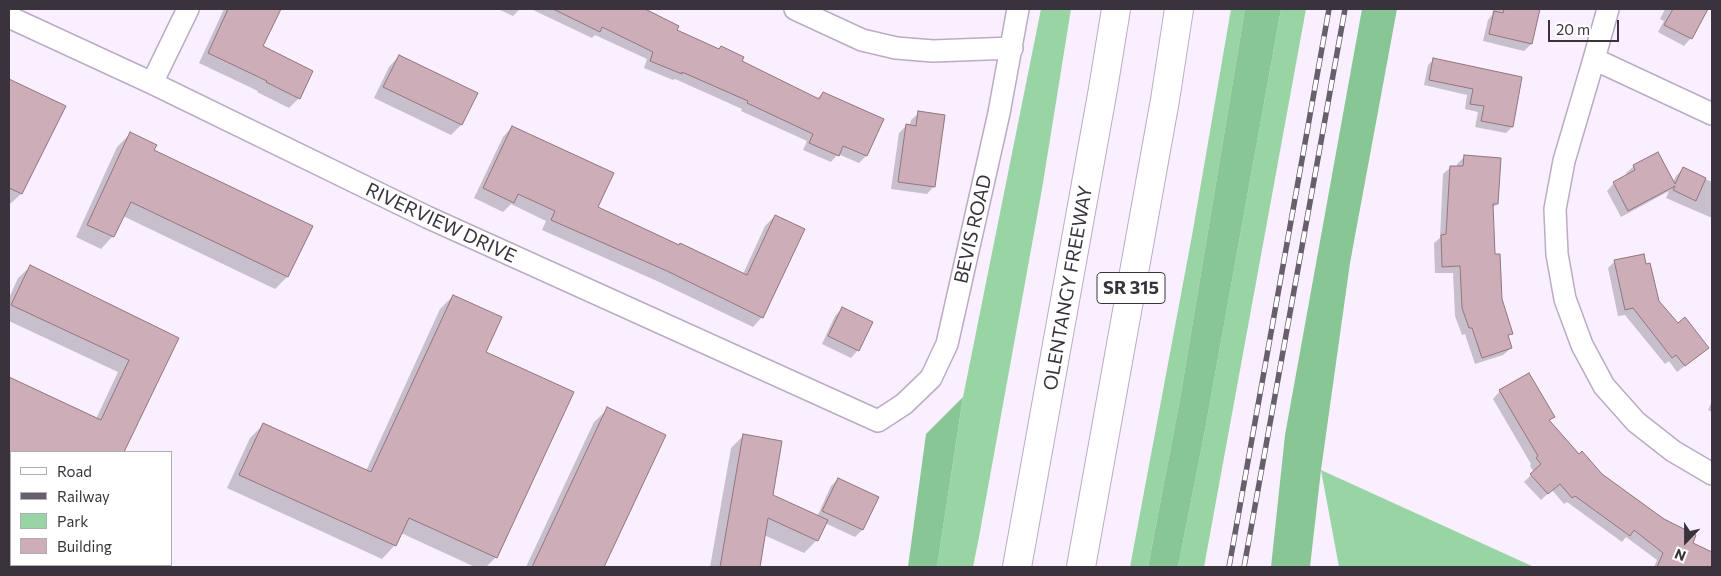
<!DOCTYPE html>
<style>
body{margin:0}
#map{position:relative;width:1721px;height:576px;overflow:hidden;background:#f9efff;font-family:Commissioner,sans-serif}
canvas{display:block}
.frame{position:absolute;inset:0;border:10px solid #3a333d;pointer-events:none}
.legend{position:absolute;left:10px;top:451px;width:162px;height:115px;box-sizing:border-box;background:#fff;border:1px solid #b0adb1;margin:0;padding:6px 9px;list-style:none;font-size:15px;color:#3a333d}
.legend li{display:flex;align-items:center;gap:10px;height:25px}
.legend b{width:25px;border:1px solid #b0adb1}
.north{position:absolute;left:1661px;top:516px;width:50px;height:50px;-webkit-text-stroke:4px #fff;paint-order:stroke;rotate:202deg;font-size:14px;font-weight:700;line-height:20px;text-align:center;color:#3a333d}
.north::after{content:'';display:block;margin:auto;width:18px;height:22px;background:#3a333d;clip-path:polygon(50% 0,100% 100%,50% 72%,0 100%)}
.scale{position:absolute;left:1548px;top:20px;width:71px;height:22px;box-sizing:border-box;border:2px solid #3a333d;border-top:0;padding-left:6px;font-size:15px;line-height:18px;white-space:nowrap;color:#3a333d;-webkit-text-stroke:4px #fff;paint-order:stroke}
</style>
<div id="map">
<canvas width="1721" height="576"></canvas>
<div class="frame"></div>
<ul class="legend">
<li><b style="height:6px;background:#fff"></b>Road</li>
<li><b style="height:6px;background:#675f6b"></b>Railway</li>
<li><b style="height:14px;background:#99d4a5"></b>Park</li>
<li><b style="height:14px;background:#cdadb7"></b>Building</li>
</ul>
<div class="north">N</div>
<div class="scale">20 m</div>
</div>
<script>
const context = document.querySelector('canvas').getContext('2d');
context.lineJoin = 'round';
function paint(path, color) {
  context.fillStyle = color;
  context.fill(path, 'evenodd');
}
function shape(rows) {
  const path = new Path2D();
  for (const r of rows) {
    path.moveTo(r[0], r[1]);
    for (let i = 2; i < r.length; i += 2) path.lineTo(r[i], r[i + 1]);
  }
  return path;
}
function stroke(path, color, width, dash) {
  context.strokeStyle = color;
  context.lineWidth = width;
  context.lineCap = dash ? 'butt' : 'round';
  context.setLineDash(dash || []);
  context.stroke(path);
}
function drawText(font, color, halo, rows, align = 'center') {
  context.font = font + ' Commissioner,sans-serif';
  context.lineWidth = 4.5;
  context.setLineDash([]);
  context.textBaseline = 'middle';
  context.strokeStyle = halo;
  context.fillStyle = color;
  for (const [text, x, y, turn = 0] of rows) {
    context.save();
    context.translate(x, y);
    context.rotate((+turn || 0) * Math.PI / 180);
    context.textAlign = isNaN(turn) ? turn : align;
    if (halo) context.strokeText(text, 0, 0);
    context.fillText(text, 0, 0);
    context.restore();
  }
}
paint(shape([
 [1041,9,1071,9,1042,189,979,537,973,567,937,567,963,397],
 [1231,9,1245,9,1180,399,1148,567,1130,567,1193,230],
 [1281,9,1306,9,1204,567,1178,567,1205,430],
 [1321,470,1534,567,1339,567]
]), '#99d4a5');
paint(shape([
 [1245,9,1281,9,1205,430,1178,567,1148,567,1180,399],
 [1362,9,1397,9,1350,263,1321,470,1310,567,1271,567,1285,435],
 [963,397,937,567,908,567,926,434]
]), '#88c695');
paint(shape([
 [224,9,280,9,262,47,312,71,299,98,289,108,257,92,258,91,199,63],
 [498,9,520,9,513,16],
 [531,9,641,9,677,27,676,31,817,99,823,93,882,120,866,156,859,163,838,154,831,162,803,150,807,141,741,111,742,109,675,79,673,80,644,68,647,59,595,35,592,38],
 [1493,9,1539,9,1531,44,1524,51,1483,41,1488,20,1492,15],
 [1665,9,1707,9,1691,38,1684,46,1658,32,1664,21,1660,19],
 [399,56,476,93,461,125,451,135,374,98,389,67],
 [1434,59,1521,78,1512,127,1506,133,1475,127,1478,112,1465,109,1467,95,1424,85,1428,65],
 [9,80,65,106,21,194,10,204,9,203],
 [919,113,934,186,927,194,891,189,899,133,906,126,910,126,911,120],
 [512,127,596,207,743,274,765,226,775,216,762,317,753,327,657,281,542,230,546,221,511,204,503,212,474,198,503,137],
 [130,134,153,151,287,277,275,289,123,216,113,236,101,249,76,237,117,147],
 [1464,157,1497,204,1492,208,1494,256,1501,300,1511,333,1507,337,1511,348,1503,355,1475,364,1465,334,1462,335,1455,316,1453,273,1435,273,1434,243,1440,238,1443,174,1451,167,1457,167,1457,164],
 [1634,166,1673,182,1676,176,1683,169,1712,182,1712,218,1666,198,1669,191,1621,217,1607,191,1614,183,1628,176,1626,173],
 [1615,261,1658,301,1677,325,1696,357,1677,372,1669,361,1665,364,1625,315,1618,316,1608,268],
 [30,267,178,338,123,452,11,452,11,517,9,516,9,378,96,419,118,372,9,321,9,298,18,278],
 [453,296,484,352,496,557,486,567,475,567,401,533,395,545,382,559,227,488,250,438,263,425,366,471,440,309],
 [842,309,858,350,851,358,822,344,835,316],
 [1529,375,1553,417,1548,422,1579,456,1601,475,1691,544,1712,554,1712,567,1654,567,1657,560,1626,537,1622,542,1567,502,1564,504,1552,490,1541,500,1524,482,1534,472,1530,466,1531,464,1493,399,1500,391],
 [1712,401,1712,412,1708,410],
 [608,409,665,435,603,567,526,567,594,422],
 [744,435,771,496,817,517,831,486,838,479,877,497,862,530,855,537,825,523,817,540,804,553,764,535,759,567,710,567,731,448],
 [24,565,70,565,68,567,23,567]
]), '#0003');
const building = shape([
 [228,9,281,9,263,46,313,71,300,99,266,82,267,81,208,53,228,9],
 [553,9,645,9,679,26,677,30,719,49,721,46,744,57,742,61,819,99,823,92,884,119,867,156,843,146,839,156,809,143,813,134,747,103,748,101,682,72,682,74,650,61,653,52,602,27,600,32,553,9],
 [1504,9,1540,9,1532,44,1489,34,1494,11,1503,13,1504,9],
 [1673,9,1708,9,1692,39,1664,25,1673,9],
 [399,55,478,93,462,125,383,87,399,55],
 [1433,58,1522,77,1513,127,1481,121,1484,106,1470,104,1473,89,1429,80,1433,58],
 [9,79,66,106,22,194,9,188,9,79],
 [918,111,945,115,935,187,898,182,906,124,916,126,918,111],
 [512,126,614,173,598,207,679,245,680,243,747,275,775,215,805,229,763,318,667,271,551,220,555,211,518,194,514,203,483,188,512,126],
 [130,132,157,145,154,150,313,226,288,277,131,202,114,237,87,225,130,132],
 [1658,152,1675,184,1683,167,1706,178,1696,201,1673,190,1675,186,1628,211,1613,182,1635,170,1633,165,1658,152],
 [1464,155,1501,158,1498,204,1493,204,1495,254,1500,254,1502,299,1513,334,1508,335,1512,348,1482,358,1472,328,1469,328,1462,308,1460,266,1442,267,1441,235,1446,234,1450,166,1463,166,1464,155],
 [1644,254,1646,264,1650,263,1659,301,1678,323,1685,317,1709,348,1685,366,1676,355,1672,358,1633,308,1625,310,1614,260,1644,254],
 [30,265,179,338,124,452,9,452,9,377,101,420,129,360,11,305,30,265],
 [453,295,502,317,486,352,574,392,497,558,409,518,396,546,239,475,263,423,371,472,453,295],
 [842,307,873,322,859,351,828,336,842,307],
 [1529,373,1555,417,1549,420,1579,454,1582,451,1602,474,1664,519,1696,535,1693,543,1712,552,1712,567,1657,567,1663,553,1634,530,1630,536,1575,496,1572,498,1560,484,1548,494,1530,474,1541,464,1536,458,1538,456,1499,390,1529,373],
 [607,407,666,435,604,567,532,567,607,407],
 [743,434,782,441,773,495,828,520,818,541,768,518,760,567,720,567,743,434],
 [838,478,879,497,863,530,822,511,838,478]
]);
paint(building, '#cdadb7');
stroke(building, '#92747d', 1);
const minor = shape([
 [795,9,862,40,896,48,933,51,1012,48],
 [1608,9,1594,59,1564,161,1555,209,1557,254,1565,299,1582,345,1604,386,1636,422,1673,451,1712,474],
 [9,17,152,83,427,217,878,421,904,404,931,378,947,344,999,113,1018,9],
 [1594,59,1712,114],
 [152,83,188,9]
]);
const motorway = shape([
 [1017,567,1103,89,1116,9],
 [1081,567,1165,100,1179,9]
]);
stroke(minor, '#bbabc4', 24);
stroke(motorway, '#bbabc4', 30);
stroke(minor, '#fff', 21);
stroke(motorway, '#fff', 28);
const rail = shape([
 [1229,567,1329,9],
 [1244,567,1345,9]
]);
stroke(rail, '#675f6b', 5.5);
stroke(rail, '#fff', 4, [11]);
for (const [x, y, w] of [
 [1131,288,68]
]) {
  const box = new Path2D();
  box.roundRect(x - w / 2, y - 15.5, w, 31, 4);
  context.fillStyle = '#fff';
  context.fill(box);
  stroke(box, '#3a333d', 1);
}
drawText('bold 18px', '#3a333d', null, [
 ["SR 315",1131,288]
]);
drawText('19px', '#3a333d', '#fff', [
 ["RIVERVIEW DRIVE",441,223,25],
 ["BEVIS ROAD",973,229,-77],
 ["OLENTANGY FREEWAY",1068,288,-80]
]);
</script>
